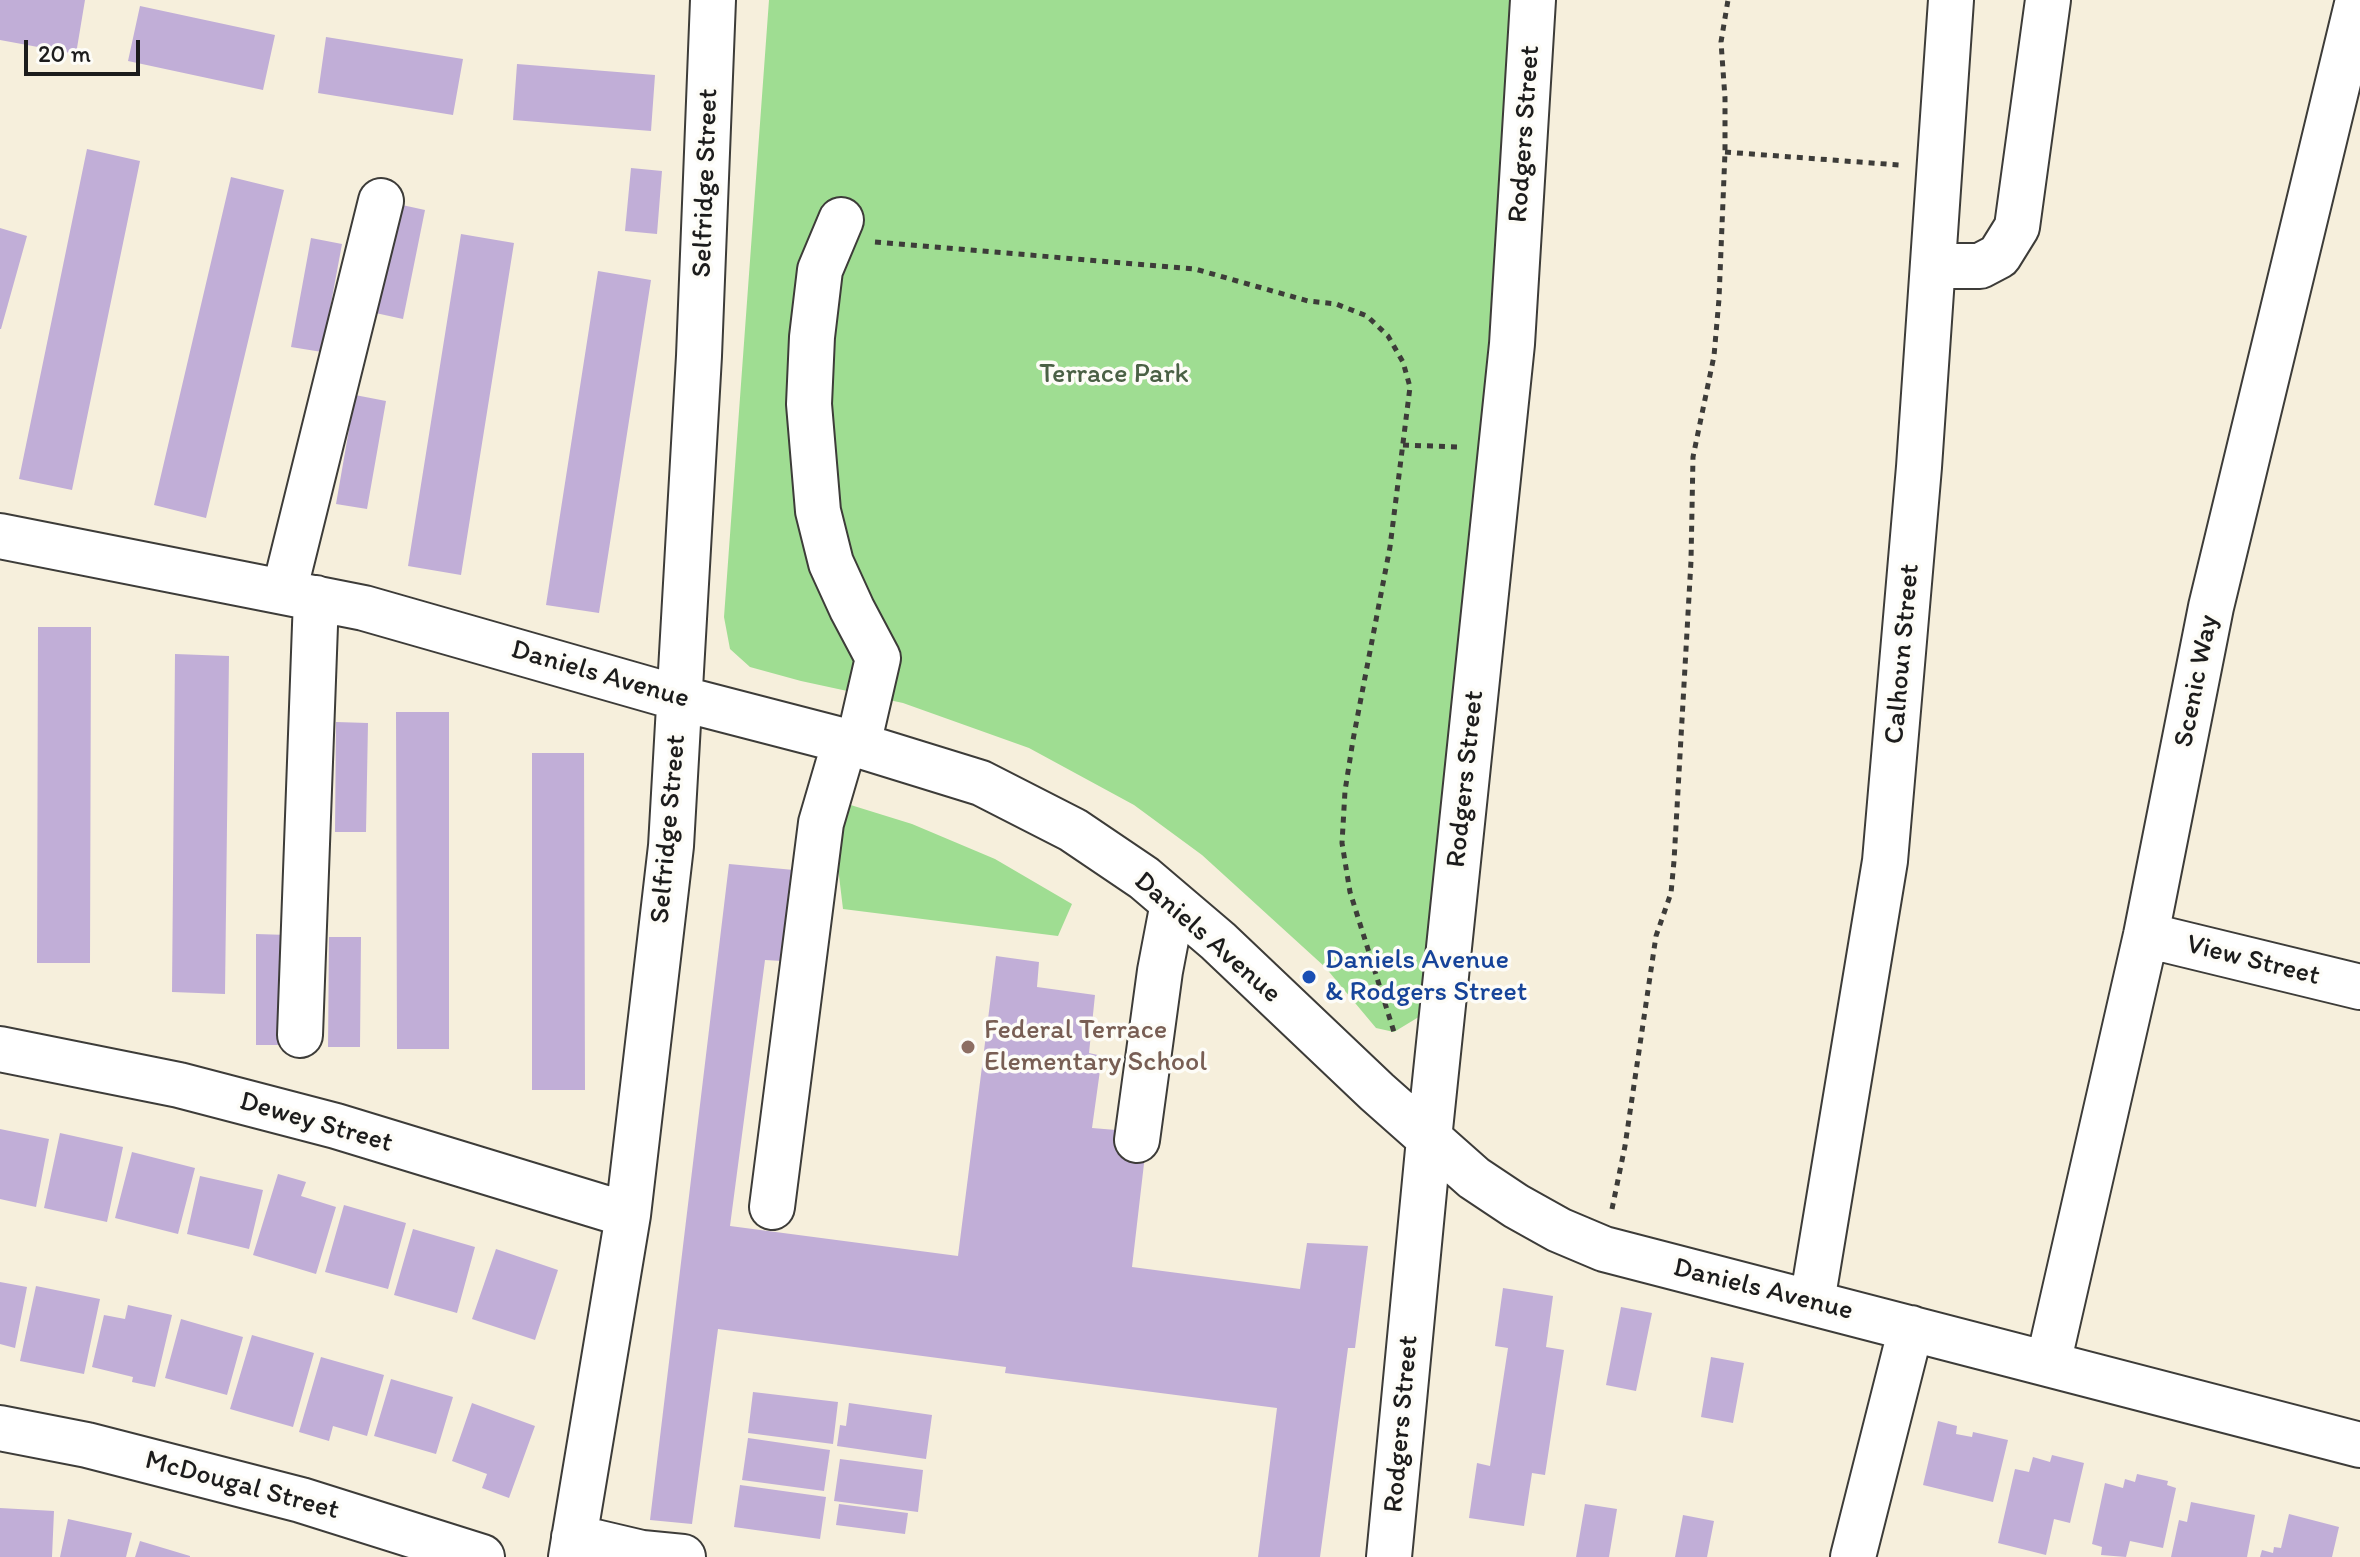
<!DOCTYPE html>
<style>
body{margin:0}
#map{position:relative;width:2360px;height:1557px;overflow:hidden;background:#f6efdc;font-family:Itim,sans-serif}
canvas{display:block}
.scale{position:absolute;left:24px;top:40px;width:116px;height:36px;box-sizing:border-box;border:4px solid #1c1c1c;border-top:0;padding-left:10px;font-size:24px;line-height:28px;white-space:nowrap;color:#1c1c1c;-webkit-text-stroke:6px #fdfcf7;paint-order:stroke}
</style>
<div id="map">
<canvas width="2360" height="1557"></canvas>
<div class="scale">20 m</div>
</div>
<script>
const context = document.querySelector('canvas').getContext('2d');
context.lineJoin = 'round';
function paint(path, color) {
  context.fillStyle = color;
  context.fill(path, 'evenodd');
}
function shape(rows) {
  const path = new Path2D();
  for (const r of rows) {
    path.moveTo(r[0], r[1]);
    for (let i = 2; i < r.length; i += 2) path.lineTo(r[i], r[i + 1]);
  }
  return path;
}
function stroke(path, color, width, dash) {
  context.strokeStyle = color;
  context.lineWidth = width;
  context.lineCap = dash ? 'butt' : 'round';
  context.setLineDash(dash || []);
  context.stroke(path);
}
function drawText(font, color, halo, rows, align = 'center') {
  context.font = font + ' Itim,sans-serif';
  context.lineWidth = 7;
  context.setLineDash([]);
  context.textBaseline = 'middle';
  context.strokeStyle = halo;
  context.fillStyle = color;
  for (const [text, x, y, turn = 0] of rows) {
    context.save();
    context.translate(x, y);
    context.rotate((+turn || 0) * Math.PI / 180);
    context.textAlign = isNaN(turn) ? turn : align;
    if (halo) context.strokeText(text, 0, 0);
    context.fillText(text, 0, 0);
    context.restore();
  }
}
paint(shape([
 [769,0,1512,0,1482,433,1422,1015,1394,1032,1376,1028,1325,967,1202,855,1134,805,1029,748,903,703,801,681,750,667,730,649,724,617],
 [841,802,912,824,995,859,1072,904,1058,936,843,909,834,834]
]), '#9fdd92');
paint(shape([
 [0,0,85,0,76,54,0,40],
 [140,6,275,35,263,90,128,61],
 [326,37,463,59,453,115,318,93],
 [517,64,655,75,651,131,513,120],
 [87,149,140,161,72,490,19,479],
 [631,168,662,171,657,234,625,231],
 [231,177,284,190,206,518,154,505],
 [393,203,425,210,403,319,371,312],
 [0,228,27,236,1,329,0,329],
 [461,234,514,243,461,575,408,566],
 [311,238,342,244,322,352,291,347],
 [598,271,651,280,599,613,546,605],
 [355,395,386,401,367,509,336,504],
 [38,627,91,627,90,963,37,963],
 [175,654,229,656,225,994,172,992],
 [396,712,449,712,449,1049,397,1049],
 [336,722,368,723,366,832,335,832],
 [532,753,584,753,585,1090,532,1090],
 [729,864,794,870,782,961,765,960,730,1226,958,1256,996,956,1039,962,1037,987,1095,995,1089,1053,1102,1056,1092,1128,1128,1131,1145,1155,1132,1267,1300,1289,1307,1243,1368,1246,1355,1348,1348,1348,1320,1557,1258,1557,1277,1408,1005,1373,1006,1367,718,1329,692,1524,650,1520],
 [256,934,288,935,287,1045,256,1045],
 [329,937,361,937,360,1047,328,1047],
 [0,1129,49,1139,36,1207,0,1199],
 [60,1133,123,1147,107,1222,44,1208],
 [132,1152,195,1168,178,1234,115,1218],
 [278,1174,306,1182,301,1196,336,1207,316,1274,253,1255],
 [200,1176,263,1190,249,1249,187,1234],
 [344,1205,406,1223,388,1289,325,1272],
 [413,1229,475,1247,457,1313,394,1295],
 [496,1249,558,1270,535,1340,472,1319],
 [0,1282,27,1287,15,1348,0,1344],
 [36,1286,100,1299,84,1374,20,1361],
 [1503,1288,1553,1296,1546,1347,1564,1350,1545,1475,1532,1473,1524,1526,1469,1518,1477,1463,1490,1466,1508,1348,1495,1346],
 [128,1305,172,1315,155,1387,132,1382,133,1377,92,1367,104,1315,125,1319],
 [1621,1307,1652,1313,1636,1391,1606,1385],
 [181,1319,243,1337,227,1395,165,1378],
 [252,1335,314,1353,293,1427,230,1409],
 [321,1357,384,1375,367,1436,333,1426,329,1441,299,1432],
 [1711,1357,1744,1363,1733,1423,1701,1417],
 [391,1379,453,1397,436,1454,374,1436],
 [753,1392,838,1402,833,1444,748,1433],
 [472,1403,535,1426,509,1498,482,1488,487,1474,452,1461],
 [849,1403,932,1415,926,1459,837,1446,840,1425,846,1426],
 [1938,1421,1957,1426,1956,1434,1972,1437,1973,1432,2008,1440,1993,1502,1923,1485],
 [748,1438,830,1450,824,1491,742,1480],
 [2052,1455,2084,1463,2070,1523,2054,1519,2046,1555,1998,1543,2015,1469,2029,1472,2033,1457,2050,1462],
 [840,1459,923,1470,918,1512,834,1501],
 [2137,1474,2168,1481,2167,1485,2176,1488,2163,1548,2130,1541,2126,1557,2101,1555,2102,1547,2092,1544,2105,1483,2123,1488,2125,1479,2135,1482],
 [740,1485,826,1497,820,1539,734,1527],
 [2191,1502,2255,1515,2247,1557,2171,1557,2179,1520,2187,1522],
 [839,1504,908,1513,905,1534,836,1525],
 [1585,1504,1617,1509,1609,1557,1576,1557],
 [0,1508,54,1511,52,1557,0,1557],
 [2289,1514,2339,1527,2332,1557,2260,1557,2262,1550,2273,1553,2274,1547,2281,1548],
 [1683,1515,1714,1521,1707,1557,1675,1557],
 [68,1519,132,1533,126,1557,60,1557],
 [140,1541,190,1556,190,1557,135,1557]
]), '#c1aed7');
const minor = shape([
 [841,220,820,270,812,337,809,404,818,511,831,563,852,609,878,658,858,745],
 [1933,266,1980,266,1999,256,2017,227,2048,0],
 [0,536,364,608,679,698,845,741,981,783,1073,830,1144,878,1218,941,1377,1092,1474,1178,1516,1206,1559,1230,1604,1249,2360,1445],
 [284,592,381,201],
 [2146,935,2360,987],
 [300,1035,316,598],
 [0,1049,179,1085,336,1126,628,1215],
 [1137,1140,1160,971,1173,903],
 [772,1207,821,823,845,741],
 [1812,1302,1885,861,1919,467,1951,0],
 [2048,1364,2146,935,2211,607,2358,0],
 [0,1428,87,1445,301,1500,482,1557],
 [574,1537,642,1553,683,1557],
 [571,1557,628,1215,671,846,699,356,713,0],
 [1389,1557,1429,1139,1512,344,1533,0],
 [1853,1557,1911,1328]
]);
stroke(minor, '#3d3c39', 48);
stroke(shape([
 [1725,152,1899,165],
 [875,242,1195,269,1308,301,1336,304,1367,316,1388,336,1403,362,1410,387,1390,547,1353,740,1345,791,1342,843,1350,892,1394,1032],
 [1403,445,1460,447],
 [1612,1209,1625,1146,1656,936,1671,893,1674,861,1691,561,1693,457,1714,356,1719,299,1725,152,1725,98,1721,42,1728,0]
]), '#3d3c39', 5, [6, 6]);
stroke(minor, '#fff', 44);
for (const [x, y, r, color] of [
 [1309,977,8,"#1a4fb4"],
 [968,1047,8,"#8d6e63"]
]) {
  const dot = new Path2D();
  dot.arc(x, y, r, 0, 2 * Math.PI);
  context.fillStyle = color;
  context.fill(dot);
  stroke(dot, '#fdfcf7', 3);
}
drawText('28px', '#1c1c1c', '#fdfcf7', [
 ["Rodgers Street",1525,134,-86],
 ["Selfridge Street",706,183,-88],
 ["Calhoun Street",1903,654,-85],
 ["Daniels Avenue",600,675,16],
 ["Scenic Way",2197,681,-79],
 ["Rodgers Street",1466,779,-84],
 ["Selfridge Street",669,829,-85],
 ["Daniels Avenue",1207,938,41],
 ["View Street",2253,961,14],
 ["Dewey Street",316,1123,16],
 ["Daniels Avenue",1763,1290,14],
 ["Rodgers Street",1402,1424,-85],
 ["McDougal Street",242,1486,15]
]);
drawText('28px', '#4a6045', '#fdfcf7', [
 ["Terrace Park",1114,375]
]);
drawText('28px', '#164399', '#fdfcf7', [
 ["Daniels Avenue",1325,961],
 ["& Rodgers Street",1325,993]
], 'left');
drawText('28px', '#785e54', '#fdfcf7', [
 ["Federal Terrace",984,1031],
 ["Elementary School",984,1063]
], 'left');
</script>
